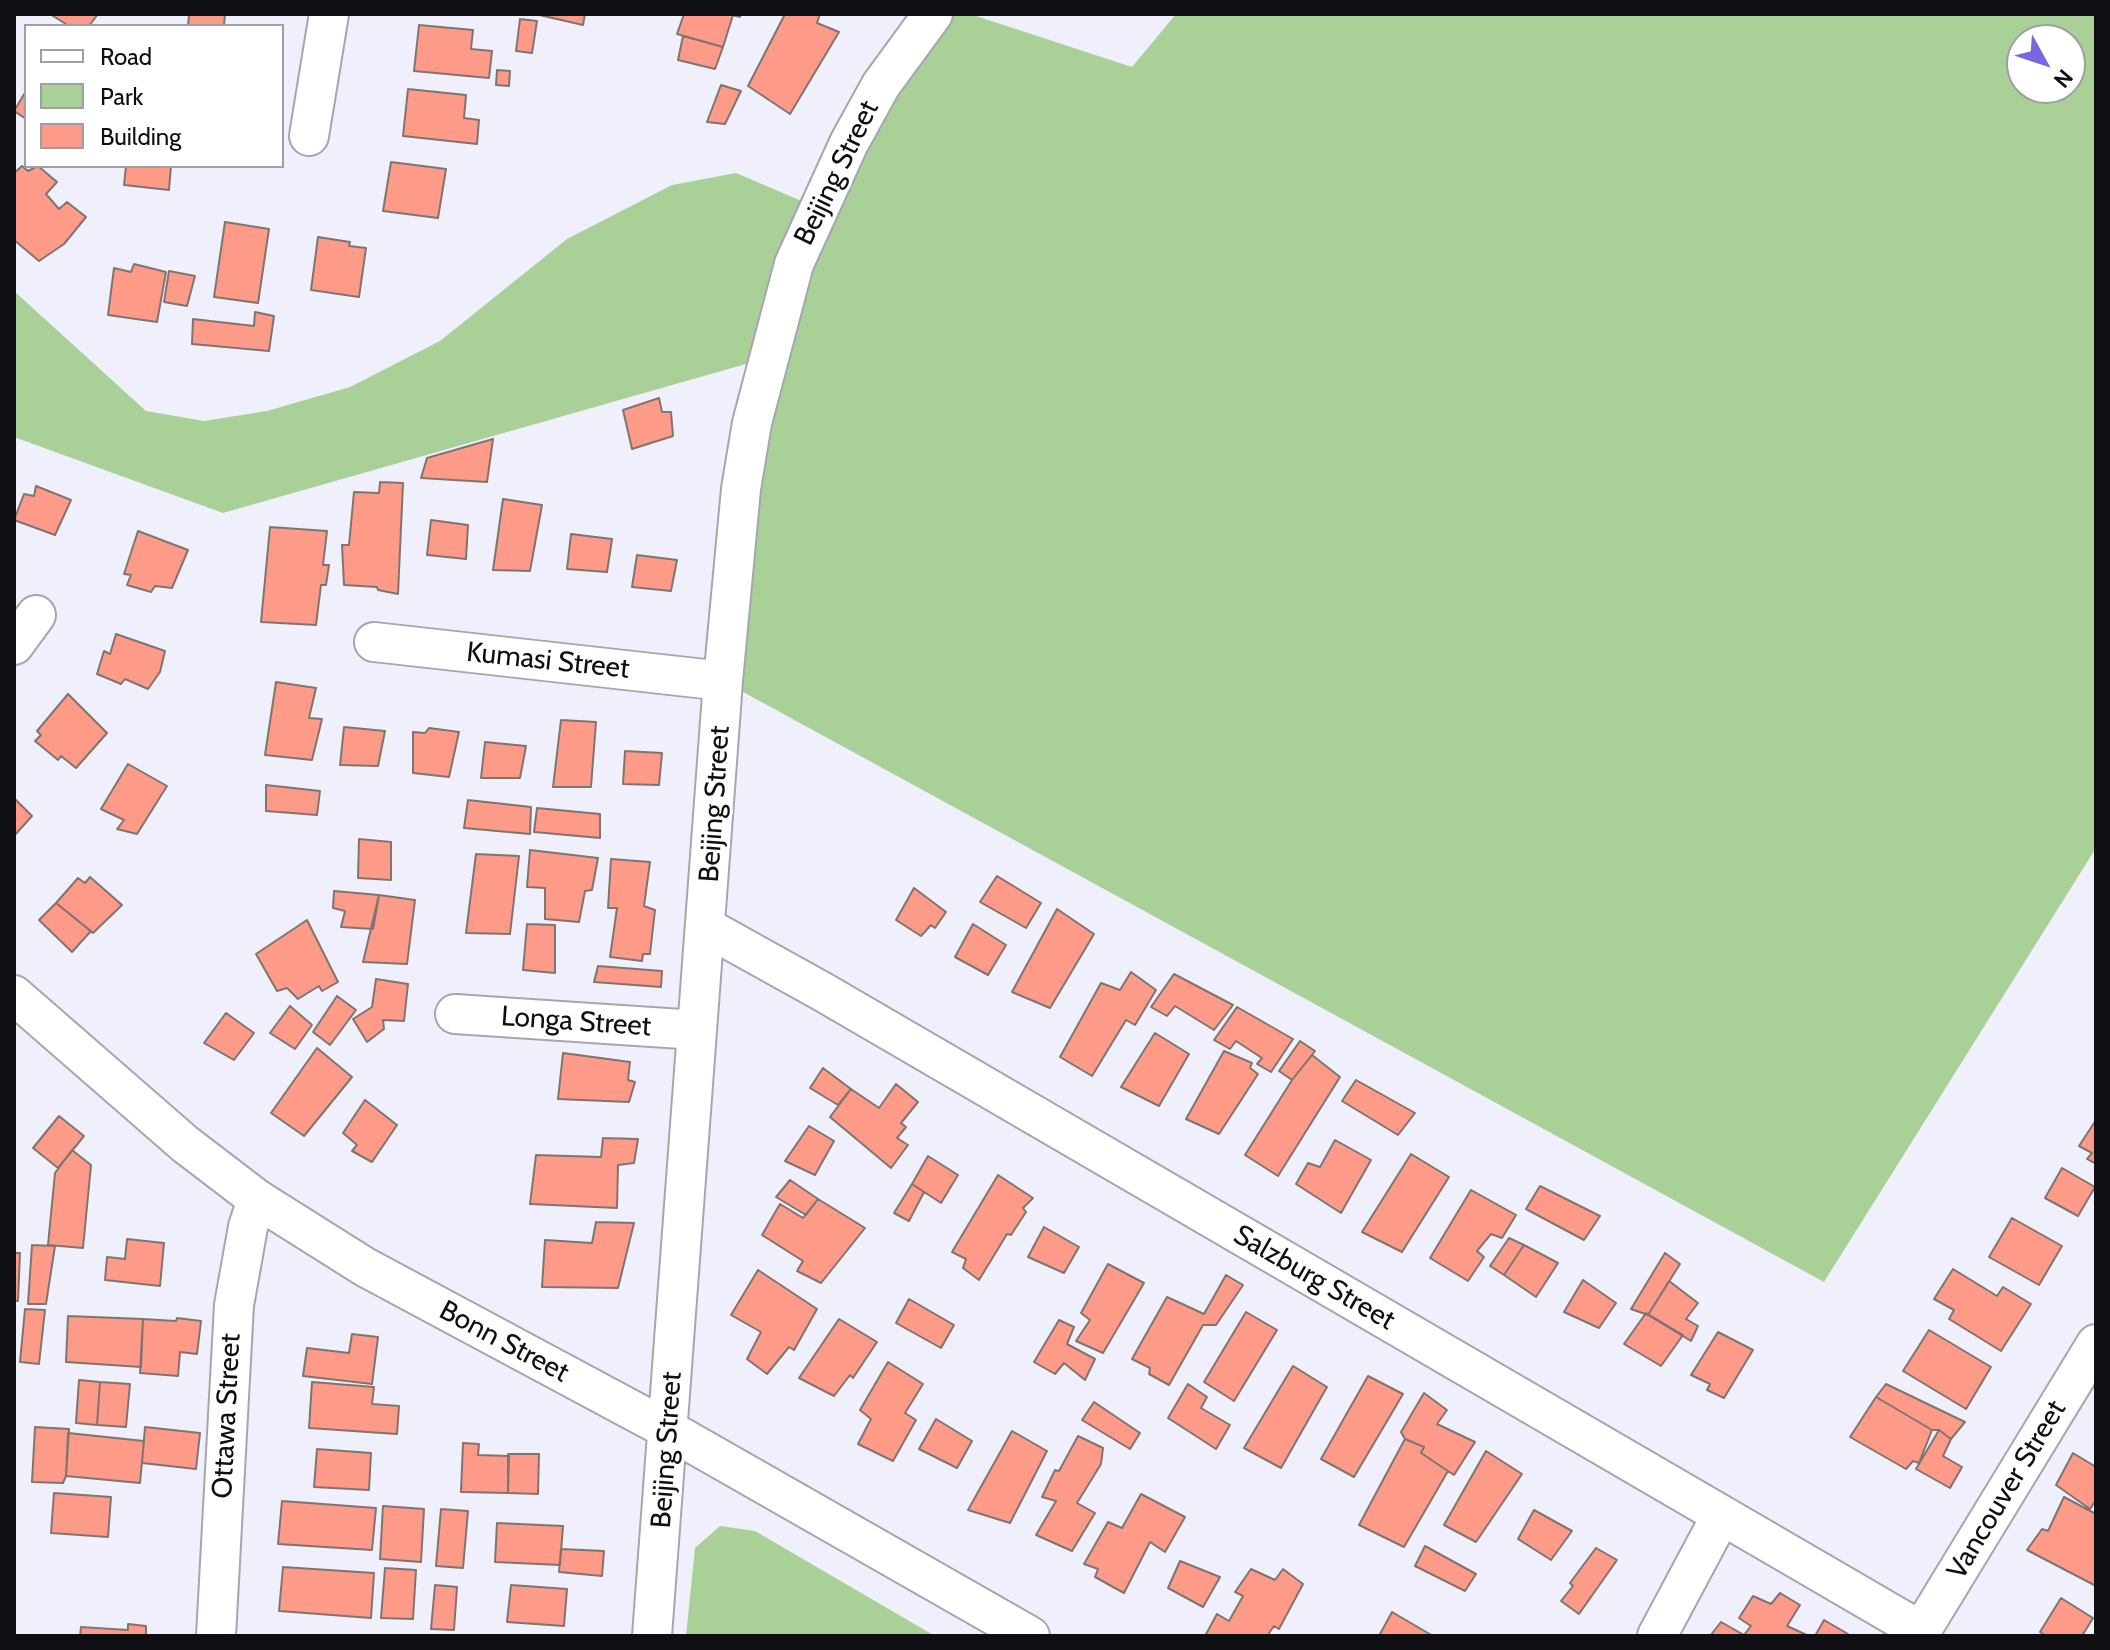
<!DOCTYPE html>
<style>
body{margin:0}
#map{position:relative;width:2110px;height:1650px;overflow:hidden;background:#f0f0fc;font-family:Cabin,sans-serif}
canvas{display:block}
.frame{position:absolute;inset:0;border:16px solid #0f0f13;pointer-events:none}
.legend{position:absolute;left:24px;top:24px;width:260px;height:144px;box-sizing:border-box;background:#fefffe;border:2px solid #9e9fa0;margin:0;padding:10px 14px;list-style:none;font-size:24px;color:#0f0f13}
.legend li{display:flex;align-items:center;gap:16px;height:40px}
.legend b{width:40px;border:2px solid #9e9fa0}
.north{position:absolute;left:2006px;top:24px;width:80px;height:80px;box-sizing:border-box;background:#fefffe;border:2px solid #9e9fa0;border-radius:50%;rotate:130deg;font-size:22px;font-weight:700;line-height:32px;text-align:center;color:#0f0f13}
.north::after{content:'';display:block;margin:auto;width:28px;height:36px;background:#7a66e1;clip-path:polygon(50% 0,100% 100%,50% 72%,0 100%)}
</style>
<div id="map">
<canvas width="2110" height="1650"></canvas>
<div class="frame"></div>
<ul class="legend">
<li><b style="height:10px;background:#fff"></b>Road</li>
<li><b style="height:22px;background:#a9d097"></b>Park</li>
<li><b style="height:22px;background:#fd9a88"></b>Building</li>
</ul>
<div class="north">N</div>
</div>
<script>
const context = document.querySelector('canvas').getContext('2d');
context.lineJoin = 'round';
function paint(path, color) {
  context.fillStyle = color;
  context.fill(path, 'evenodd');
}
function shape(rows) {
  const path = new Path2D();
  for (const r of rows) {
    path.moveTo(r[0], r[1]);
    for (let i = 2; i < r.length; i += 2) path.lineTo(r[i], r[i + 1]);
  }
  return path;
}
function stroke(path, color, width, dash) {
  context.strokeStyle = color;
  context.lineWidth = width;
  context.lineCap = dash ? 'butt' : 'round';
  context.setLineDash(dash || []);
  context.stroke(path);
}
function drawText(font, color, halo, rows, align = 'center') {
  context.font = font + ' Cabin,sans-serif';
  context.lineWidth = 6;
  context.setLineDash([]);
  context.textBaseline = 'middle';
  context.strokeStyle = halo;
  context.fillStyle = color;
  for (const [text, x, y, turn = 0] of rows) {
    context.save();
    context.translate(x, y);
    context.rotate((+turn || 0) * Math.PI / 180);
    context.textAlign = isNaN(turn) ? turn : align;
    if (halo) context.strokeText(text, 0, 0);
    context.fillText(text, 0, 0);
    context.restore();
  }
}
paint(shape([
 [933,14,970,14,1132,67,1176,14,2096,14,2096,848,1824,1282,723,681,767,358,223,513,14,437,14,291,146,411,204,421,267,411,350,387,440,341,567,239,672,185,736,173,818,208],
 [2022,40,2070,40,2070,88,2022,88],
 [720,1526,755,1531,935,1636,686,1636,695,1548]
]), '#a9d097');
const building = shape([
 [50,14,98,14,89,26,69,26,50,14],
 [189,14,225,14,224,26,188,26,189,14],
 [535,14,585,14,583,25,535,14],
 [684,14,741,14,740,17,733,15,723,47,677,34,684,14],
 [785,14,820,14,817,23,839,32,790,114,748,86,785,14],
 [520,19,537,21,532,53,516,51,520,19],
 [419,25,473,30,471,49,492,51,489,78,414,71,419,25],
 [683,36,723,47,715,69,678,60,683,36],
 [497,70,510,71,509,86,496,85,497,70],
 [721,85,741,91,725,124,707,122,721,85],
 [408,89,466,95,464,118,479,120,477,144,403,136,408,89],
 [26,91,26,119,14,111,26,91],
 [391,162,446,169,438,218,383,211,391,162],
 [22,166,28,171,38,166,57,182,46,194,59,209,67,202,86,217,64,244,39,261,14,240,14,173,22,166],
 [126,166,171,166,169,190,124,185,126,166],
 [225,222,269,229,258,303,214,297,225,222],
 [318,237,350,242,349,246,366,248,359,297,311,290,318,237],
 [134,264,166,272,157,322,108,315,114,268,131,272,134,264],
 [169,271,195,276,187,306,164,302,169,271],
 [255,312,274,316,269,351,192,344,193,319,254,326,255,312],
 [659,398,662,412,671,412,673,436,632,449,623,410,659,398],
 [493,439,487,482,421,478,427,458,493,439],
 [380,482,403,483,398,594,378,590,377,587,344,585,342,545,349,545,354,492,379,493,380,482],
 [36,486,71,500,55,535,14,520,24,494,34,496,36,486],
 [503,499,542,505,530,571,493,570,503,499],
 [431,520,468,525,466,559,427,555,431,520],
 [270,527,327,531,323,565,329,565,326,585,321,585,316,625,261,622,270,527],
 [138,531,188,550,172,588,155,586,151,592,127,585,131,575,124,574,138,531],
 [571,534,612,539,607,572,567,569,571,534],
 [637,555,677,560,671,591,632,587,637,555],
 [116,634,165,651,160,672,148,689,125,679,121,684,97,674,104,651,110,654,116,634],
 [276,682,316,688,309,718,322,719,312,760,265,755,276,682],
 [68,694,107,733,76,768,61,756,58,760,35,741,41,735,37,731,68,694],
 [561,720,596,722,591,787,553,787,561,720],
 [344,727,385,731,378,766,340,765,344,727],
 [429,728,459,732,449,777,413,773,413,732,425,733,429,728],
 [485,742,526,746,520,778,481,778,485,742],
 [625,751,662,753,659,785,623,784,625,751],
 [128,764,167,786,137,834,117,829,124,820,101,809,128,764],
 [266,785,320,791,317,815,266,811,266,785],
 [14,798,32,816,14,836,14,798],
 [468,800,531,807,530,834,464,828,468,800],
 [537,808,600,814,600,838,534,832,537,808],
 [359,839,391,842,391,880,358,878,359,839],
 [530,850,598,858,592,890,585,891,579,922,545,919,545,888,527,887,530,850],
 [476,854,519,856,510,934,466,933,476,854],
 [611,859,650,862,644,906,655,910,650,954,643,954,642,961,610,957,617,908,608,908,611,859],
 [997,876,1041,903,1026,928,980,902,997,876],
 [90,877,122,905,93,933,56,903,78,878,85,883,90,877],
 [914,888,946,912,935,928,931,925,921,936,896,920,914,888],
 [334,891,379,895,373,929,341,927,345,911,333,908,334,891],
 [379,895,415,900,407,964,363,962,379,895],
 [56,903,91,931,72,952,39,920,56,903],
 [1057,909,1094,934,1050,1008,1012,992,1057,909],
 [307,920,338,982,322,991,319,986,298,999,287,988,277,991,256,954,307,920],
 [527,924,555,925,555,973,523,970,527,924],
 [973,924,1006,945,988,975,955,957,973,924],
 [598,966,662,971,661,987,594,982,598,966],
 [1131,972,1156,990,1135,1025,1126,1020,1092,1076,1060,1057,1101,983,1120,990,1131,972],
 [1174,974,1233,1005,1214,1030,1175,1006,1167,1016,1151,1007,1174,974],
 [376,979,408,984,404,1021,383,1020,384,1029,367,1042,353,1019,372,1007,376,979],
 [337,996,356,1010,330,1045,313,1032,337,996],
 [290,1006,312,1025,295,1049,270,1033,290,1006],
 [1237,1007,1293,1039,1271,1072,1257,1064,1262,1058,1236,1041,1230,1049,1214,1040,1237,1007],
 [226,1013,254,1033,234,1060,204,1043,226,1013],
 [1155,1033,1189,1054,1159,1106,1121,1087,1155,1033],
 [1300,1041,1315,1051,1292,1080,1279,1071,1300,1041],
 [317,1048,352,1077,304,1136,271,1113,317,1048],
 [1224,1051,1252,1063,1250,1068,1258,1074,1219,1134,1186,1119,1224,1051],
 [563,1053,630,1062,628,1080,635,1082,629,1102,558,1099,563,1053],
 [1312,1055,1340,1077,1278,1176,1245,1155,1292,1080,1312,1055],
 [823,1068,851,1089,838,1105,810,1088,823,1068],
 [1356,1080,1415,1113,1398,1135,1342,1101,1356,1080],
 [896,1084,918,1102,901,1123,906,1127,897,1138,908,1145,891,1168,830,1117,851,1089,879,1108,896,1084],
 [365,1100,397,1125,372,1162,352,1151,357,1145,343,1133,365,1100],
 [59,1116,84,1136,58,1168,33,1148,59,1116],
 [2096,1120,2096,1164,2087,1159,2092,1153,2079,1146,2096,1120],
 [809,1126,834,1141,815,1175,785,1161,809,1126],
 [603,1138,638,1139,634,1163,618,1165,617,1208,530,1204,536,1155,601,1157,603,1138],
 [1335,1140,1371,1160,1341,1213,1296,1184,1308,1163,1320,1167,1335,1140],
 [72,1150,91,1165,83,1248,48,1245,55,1173,72,1150],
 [1411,1154,1449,1177,1402,1252,1362,1232,1411,1154],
 [928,1156,958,1175,941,1203,912,1184,928,1156],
 [2062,1168,2095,1187,2078,1216,2045,1198,2062,1168],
 [998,1175,1033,1198,1023,1208,1026,1212,1011,1235,1007,1234,979,1280,963,1268,966,1259,952,1252,998,1175],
 [790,1180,818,1199,806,1215,776,1197,790,1180],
 [912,1184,924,1192,909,1221,894,1213,912,1184],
 [1540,1186,1600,1216,1584,1240,1526,1209,1540,1186],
 [1471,1190,1516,1215,1502,1238,1491,1234,1477,1251,1484,1257,1468,1281,1430,1258,1471,1190],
 [818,1199,865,1228,821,1283,797,1271,803,1261,762,1235,780,1204,803,1218,818,1199],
 [2012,1218,2062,1246,2039,1285,1989,1257,2012,1218],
 [596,1222,634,1223,618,1288,542,1287,545,1240,592,1243,596,1222],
 [1044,1227,1079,1247,1064,1273,1028,1257,1044,1227],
 [1509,1238,1524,1245,1504,1275,1490,1266,1509,1238],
 [127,1239,164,1243,160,1286,105,1280,107,1257,125,1259,127,1239],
 [32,1245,55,1246,46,1304,28,1304,32,1245],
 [1524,1245,1558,1263,1536,1297,1504,1275,1524,1245],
 [14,1253,20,1253,18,1301,14,1301,14,1253],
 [1665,1253,1680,1264,1648,1315,1631,1309,1665,1253],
 [1108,1264,1144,1283,1103,1353,1076,1341,1090,1320,1081,1313,1108,1264],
 [1953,1269,1997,1296,2003,1287,2031,1304,2001,1351,1949,1319,1954,1310,1934,1299,1953,1269],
 [758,1270,817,1309,794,1350,789,1347,767,1374,747,1359,761,1332,731,1315,758,1270],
 [1226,1275,1243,1285,1216,1325,1203,1325,1169,1385,1149,1374,1150,1368,1132,1359,1167,1297,1204,1314,1226,1275],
 [1583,1280,1616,1303,1599,1328,1564,1312,1583,1280],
 [1669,1281,1698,1303,1686,1319,1698,1326,1691,1341,1648,1315,1669,1281],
 [909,1299,954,1325,941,1348,896,1323,909,1299],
 [25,1309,45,1310,39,1364,20,1362,25,1309],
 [1246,1312,1277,1330,1234,1401,1204,1382,1246,1312],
 [1646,1313,1683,1335,1661,1366,1624,1344,1646,1313],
 [68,1316,143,1319,141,1367,66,1362,68,1316],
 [177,1318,201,1321,197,1354,180,1352,178,1376,140,1373,143,1319,176,1321,177,1318],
 [839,1319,877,1342,853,1378,850,1375,834,1396,799,1378,839,1319],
 [1059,1320,1074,1327,1067,1344,1095,1359,1085,1380,1064,1363,1055,1374,1034,1362,1059,1320],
 [1929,1330,1991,1367,1966,1409,1903,1371,1929,1330],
 [1718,1332,1753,1350,1724,1398,1707,1390,1710,1384,1691,1375,1718,1332],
 [352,1334,378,1337,372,1384,303,1376,307,1348,349,1353,352,1334],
 [888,1362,923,1384,905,1413,916,1420,893,1461,858,1444,871,1419,860,1410,888,1362],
 [1293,1366,1327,1387,1281,1468,1244,1448,1293,1366],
 [1368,1376,1403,1394,1354,1477,1321,1459,1368,1376],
 [79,1380,100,1382,97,1425,76,1423,79,1380],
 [100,1382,130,1384,126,1427,97,1425,100,1382],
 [312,1382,374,1387,372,1404,399,1406,397,1434,309,1428,312,1382],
 [1188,1384,1207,1397,1201,1408,1230,1425,1216,1449,1168,1418,1188,1384],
 [1886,1384,1965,1422,1951,1439,1939,1430,1932,1430,1876,1397,1886,1384],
 [1424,1393,1447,1410,1437,1424,1475,1442,1454,1475,1421,1453,1424,1447,1405,1439,1401,1432,1424,1393],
 [1876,1397,1932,1430,1919,1463,1913,1461,1906,1469,1850,1437,1876,1397],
 [1094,1402,1140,1433,1130,1449,1082,1420,1094,1402],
 [936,1419,972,1441,957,1468,919,1449,936,1419],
 [35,1427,69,1429,66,1476,63,1483,32,1482,35,1427],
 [145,1427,200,1433,196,1469,142,1463,145,1427],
 [1939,1430,1951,1439,1943,1456,1962,1467,1950,1488,1916,1469,1939,1430],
 [1012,1431,1047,1451,1010,1523,968,1510,1012,1431],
 [68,1433,144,1441,140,1483,66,1476,68,1433],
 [1078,1436,1103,1448,1101,1464,1077,1503,1095,1513,1072,1551,1036,1535,1056,1501,1042,1497,1055,1470,1059,1471,1078,1436],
 [1405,1439,1424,1447,1421,1453,1448,1471,1404,1547,1359,1525,1405,1439],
 [463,1443,479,1444,478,1455,509,1456,508,1493,461,1492,463,1443],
 [317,1449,371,1453,369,1490,314,1487,317,1449],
 [1486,1451,1522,1474,1476,1542,1444,1525,1486,1451],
 [2073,1453,2096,1467,2096,1500,2090,1509,2056,1485,2073,1453],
 [508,1454,539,1454,538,1494,508,1493,508,1454],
 [54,1493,111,1497,108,1537,51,1533,54,1493],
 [1141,1494,1185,1517,1165,1552,1150,1542,1124,1593,1095,1577,1098,1569,1084,1564,1108,1522,1122,1528,1141,1494],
 [2064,1497,2096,1514,2096,1586,2027,1550,2042,1529,2048,1531,2064,1497],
 [282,1501,376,1508,372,1550,278,1544,282,1501],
 [383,1506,424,1509,421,1562,380,1559,383,1506],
 [441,1509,468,1511,463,1568,436,1566,441,1509],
 [1534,1510,1572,1531,1551,1560,1518,1539,1534,1510],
 [497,1523,563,1526,560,1565,495,1562,497,1523],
 [1425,1546,1476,1574,1465,1591,1415,1566,1425,1546],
 [1596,1548,1617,1560,1579,1614,1561,1601,1573,1586,1570,1583,1596,1548],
 [561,1549,604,1551,602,1576,559,1572,561,1549],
 [1180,1561,1220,1577,1203,1607,1168,1588,1180,1561],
 [283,1567,374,1573,371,1618,279,1611,283,1567],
 [385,1568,416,1570,413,1619,381,1618,385,1568],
 [1251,1569,1275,1580,1283,1569,1303,1584,1279,1629,1274,1626,1267,1636,1205,1636,1217,1614,1229,1621,1243,1596,1235,1592,1251,1569],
 [435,1585,457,1587,454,1630,431,1629,435,1585],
 [511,1585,567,1589,564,1626,507,1622,511,1585],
 [1780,1593,1800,1605,1787,1626,1809,1636,1710,1636,1721,1622,1744,1635,1751,1626,1739,1618,1753,1596,1771,1604,1780,1593],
 [2061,1598,2093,1618,2082,1636,2046,1636,2040,1632,2061,1598],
 [1392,1612,1433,1636,1379,1636,1392,1612],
 [1824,1620,1848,1634,1849,1636,1815,1636,1824,1620],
 [128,1624,146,1626,146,1636,80,1636,81,1627,128,1630,128,1624]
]);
paint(building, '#fd9a88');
stroke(building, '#807471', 2);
const minor = shape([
 [309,136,329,14],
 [374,642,723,681],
 [14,645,36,615],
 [706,927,823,992,1921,1631],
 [14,995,185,1144,257,1199,365,1267,669,1430,1030,1636],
 [455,1014,697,1030],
 [216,1636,234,1305,248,1227,257,1199],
 [652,1636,723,681,741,489,752,423,794,264,849,143,881,85,933,14],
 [1657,1636,1721,1516],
 [1918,1636,2096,1344]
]);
stroke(minor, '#a6a5b0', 42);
stroke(minor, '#fff', 38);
drawText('28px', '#0f0f13', '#fefffe', [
 ["Beijing Street",837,173,-64],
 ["Kumasi Street",548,661,6],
 ["Beijing Street",715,804,-86],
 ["Longa Street",576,1022,4],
 ["Salzburg Street",1314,1278,30],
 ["Bonn Street",504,1342,28],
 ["Ottawa Street",227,1416,-87],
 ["Beijing Street",667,1450,-86],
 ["Vancouver Street",2007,1490,-59]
]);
</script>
